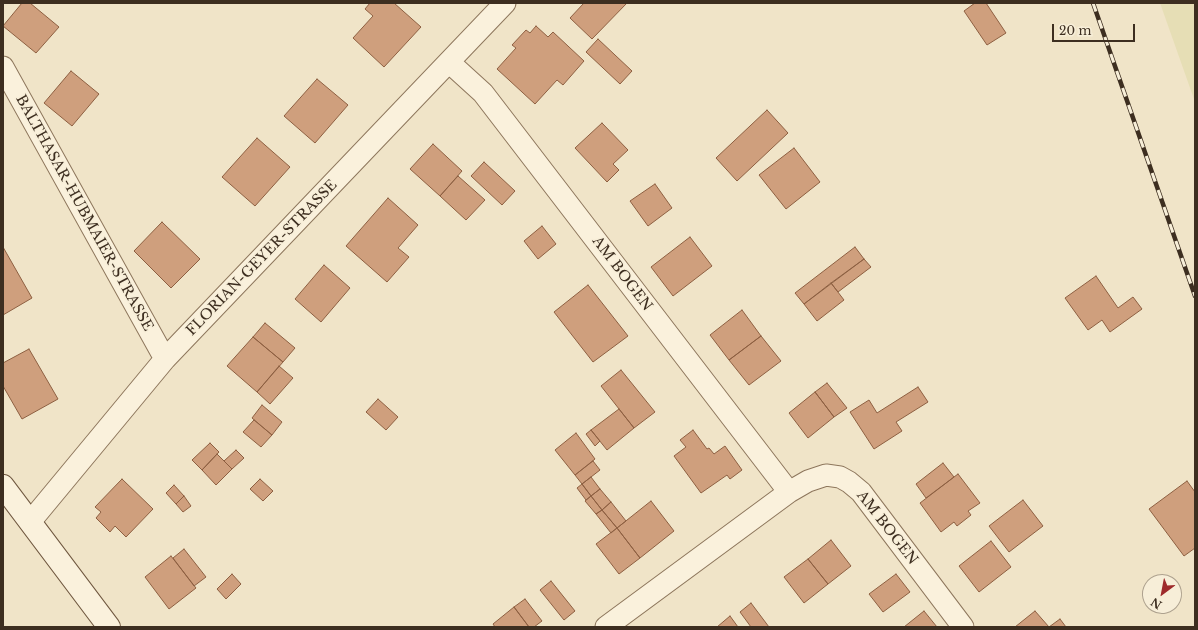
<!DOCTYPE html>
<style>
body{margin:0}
#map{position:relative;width:1198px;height:630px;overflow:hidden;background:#f0e4c8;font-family:"Libre Baskerville",serif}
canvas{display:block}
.frame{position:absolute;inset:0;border:4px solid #3d2e20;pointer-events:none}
.north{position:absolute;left:1142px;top:574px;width:40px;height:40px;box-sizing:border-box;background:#f7eed8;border:1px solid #ada18e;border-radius:50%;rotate:212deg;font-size:11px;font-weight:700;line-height:16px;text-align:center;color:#3d2e20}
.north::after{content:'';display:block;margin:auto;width:14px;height:18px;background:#9e2a2b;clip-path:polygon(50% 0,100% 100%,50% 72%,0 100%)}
.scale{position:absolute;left:1052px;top:24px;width:83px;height:18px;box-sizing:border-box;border:2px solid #3d2e20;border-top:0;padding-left:5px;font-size:12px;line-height:14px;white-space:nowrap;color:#3d2e20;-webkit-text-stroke:3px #f7eed8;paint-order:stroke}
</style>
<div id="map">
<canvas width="1198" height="630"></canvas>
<div class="frame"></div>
<div class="north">N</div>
<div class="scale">20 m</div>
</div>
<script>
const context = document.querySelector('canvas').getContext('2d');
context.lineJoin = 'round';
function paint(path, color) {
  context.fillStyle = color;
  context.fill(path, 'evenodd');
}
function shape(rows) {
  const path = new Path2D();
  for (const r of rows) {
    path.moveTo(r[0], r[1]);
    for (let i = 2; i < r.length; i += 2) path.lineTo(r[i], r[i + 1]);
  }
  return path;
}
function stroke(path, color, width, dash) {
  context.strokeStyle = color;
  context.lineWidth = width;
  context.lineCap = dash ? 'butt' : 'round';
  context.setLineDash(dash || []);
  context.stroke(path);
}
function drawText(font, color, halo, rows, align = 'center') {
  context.font = font + ' "Libre Baskerville",serif';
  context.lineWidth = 3;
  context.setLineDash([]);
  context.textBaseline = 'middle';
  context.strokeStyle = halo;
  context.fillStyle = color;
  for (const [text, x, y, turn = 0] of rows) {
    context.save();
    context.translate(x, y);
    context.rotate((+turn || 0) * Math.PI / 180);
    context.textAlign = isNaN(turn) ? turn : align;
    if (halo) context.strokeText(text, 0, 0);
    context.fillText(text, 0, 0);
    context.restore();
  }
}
paint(shape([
 [1160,3,1195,3,1195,102]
]), '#e6deb5');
const building = shape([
 [22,3,30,3,59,27,36,53,3,26,22,3],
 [370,3,394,3,421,27,384,67,353,38,373,16,365,9,370,3],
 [584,3,627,3,592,39,570,18,584,3],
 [975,3,986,3,1006,33,987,45,964,11,975,3],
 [536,26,548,37,553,32,584,61,563,85,557,80,535,104,497,69,516,48,512,45,526,30,530,33,536,26],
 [598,39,632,71,620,84,586,52,598,39],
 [71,71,99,94,72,126,44,103,71,71],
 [317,79,348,105,315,143,284,116,317,79],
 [767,110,788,133,737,181,716,158,767,110],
 [602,123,628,150,613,164,619,170,607,182,575,148,602,123],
 [257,138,290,167,255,206,222,177,257,138],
 [433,144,462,171,440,196,410,169,433,144],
 [794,148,820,182,786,209,759,175,794,148],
 [484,162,515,191,502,205,471,176,484,162],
 [458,176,485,200,466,220,440,196,458,176],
 [655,184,672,208,648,226,630,201,655,184],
 [388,198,418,225,398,248,409,257,387,282,346,246,388,198],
 [162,222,200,259,171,288,134,251,162,222],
 [542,226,556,244,538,259,524,241,542,226],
 [690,237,712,266,673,296,651,267,690,237],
 [3,247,32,298,3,315,3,247],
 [855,247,864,259,804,304,795,293,855,247],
 [864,259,871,267,838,292,831,283,864,259],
 [324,265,350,288,321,322,295,299,324,265],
 [1096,276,1118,308,1133,297,1142,309,1110,332,1102,320,1088,330,1065,298,1096,276],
 [831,283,844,300,817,321,804,304,831,283],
 [588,285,628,336,593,362,554,312,588,285],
 [742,310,761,336,729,360,710,335,742,310],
 [265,323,295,348,283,362,253,337,265,323],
 [761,336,781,361,749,385,729,360,761,336],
 [253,337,283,362,257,392,227,366,253,337],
 [29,349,58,399,22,419,3,386,3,363,29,349],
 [279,366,293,378,270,404,257,392,279,366],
 [621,370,655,412,634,428,601,386,621,370],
 [827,383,847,408,834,417,815,392,827,383],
 [918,387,928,402,896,422,902,431,874,449,850,412,869,400,877,413,918,387],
 [815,392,834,417,808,438,789,413,815,392],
 [378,399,398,417,386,430,366,412,378,399],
 [262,405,282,422,272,435,252,418,262,405],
 [619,409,634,428,607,450,591,430,619,409],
 [254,420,272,435,261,447,243,432,254,420],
 [591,430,600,441,595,446,586,434,591,430],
 [693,430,707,449,709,448,714,454,725,446,742,470,730,479,727,475,701,493,674,456,686,447,680,440,693,430],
 [576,433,595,459,575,475,555,450,576,433],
 [210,443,219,452,202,470,192,460,210,443],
 [236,450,244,458,232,469,224,461,236,450],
 [217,454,232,469,216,485,202,470,217,454],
 [593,461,600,470,582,484,575,475,593,461],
 [943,463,954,477,926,498,916,484,943,463],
 [958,474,980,503,968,511,971,515,957,526,954,522,941,532,920,503,958,474],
 [591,477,600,489,591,496,582,484,591,477],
 [122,479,153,509,126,537,115,526,110,532,96,518,101,512,95,507,122,479],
 [260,479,273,491,263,501,250,489,260,479],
 [1187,481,1195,492,1195,548,1184,556,1149,509,1187,481],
 [582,484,591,496,586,500,577,488,582,484],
 [174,485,184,496,176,504,166,493,174,485],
 [600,489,611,502,602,510,591,496,600,489],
 [184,496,191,506,183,512,176,504,184,496],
 [591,496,602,510,596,514,585,501,591,496],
 [1023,500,1043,526,1009,552,989,526,1023,500],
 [651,501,674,531,640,558,617,528,651,501],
 [611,502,626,521,617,528,602,510,611,502],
 [602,510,617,528,611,533,596,514,602,510],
 [617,528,640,558,619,574,596,544,617,528],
 [831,540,851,566,828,584,808,559,831,540],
 [991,541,1011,567,979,592,959,566,991,541],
 [184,549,206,577,194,586,173,558,184,549],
 [171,556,196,588,169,609,145,577,171,556],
 [808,559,828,584,804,603,784,577,808,559],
 [232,574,241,584,226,599,217,589,232,574],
 [896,574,910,592,883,612,869,594,896,574],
 [551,581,575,611,564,620,540,590,551,581],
 [525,599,542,621,534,627,529,627,514,607,525,599],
 [751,603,769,627,751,627,740,612,751,603],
 [514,607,529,627,495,627,493,624,514,607],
 [924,611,937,627,904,627,924,611],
 [1035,611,1049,627,1015,627,1035,611],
 [730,616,738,627,717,627,730,616],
 [1060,619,1066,627,1049,627,1060,619]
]);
paint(building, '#cf9f7d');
stroke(building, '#8d5f41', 1);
const street = shape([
 [450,63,483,93,789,492,808,481,826,475,840,477,849,482,861,492,963,627],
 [3,67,165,359],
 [30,522,165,359,505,3],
 [606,627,789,492]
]);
const secondary = shape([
 [3,486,109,627]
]);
stroke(street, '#8d765c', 23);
stroke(secondary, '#6f573f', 24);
stroke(street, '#faf1dc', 21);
stroke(secondary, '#faf1dc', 22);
const rail = shape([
 [1093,3,1195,296]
]);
stroke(rail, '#3d2e20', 4.5);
stroke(rail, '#f7eed8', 3, [9]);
drawText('14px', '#3d2e20', '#f7eed8', [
 ["BALTHASAR-HUBMAIER-STRASSE",84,213,61],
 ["FLORIAN-GEYER-STRASSE",262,258,-46],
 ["AM BOGEN",622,274,53],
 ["AM BOGEN",887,528,52]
]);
</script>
